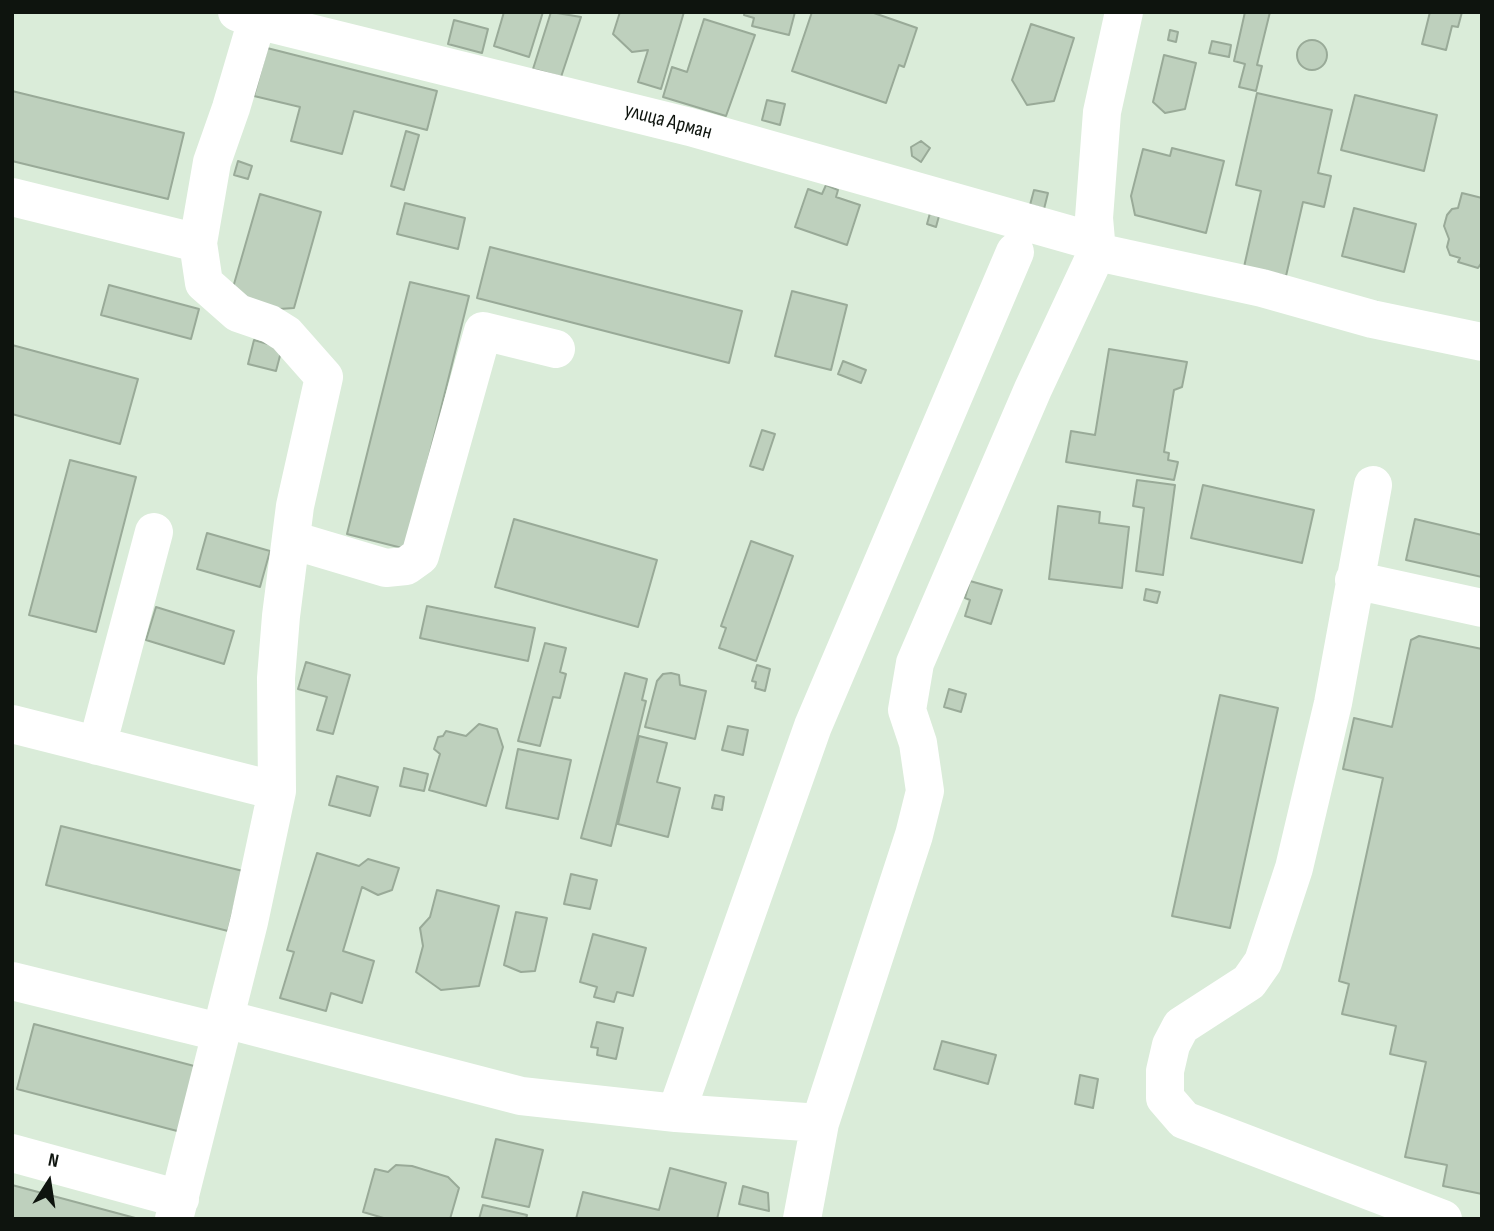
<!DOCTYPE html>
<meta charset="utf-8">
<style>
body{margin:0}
#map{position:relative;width:1494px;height:1231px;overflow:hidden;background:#daecd9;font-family:"Sofia Sans Condensed",sans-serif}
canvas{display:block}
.frame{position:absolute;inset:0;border:14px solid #0e140e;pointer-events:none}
.north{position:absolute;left:14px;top:1147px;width:70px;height:70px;-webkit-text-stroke:5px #fff;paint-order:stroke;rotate:12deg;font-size:19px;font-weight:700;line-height:28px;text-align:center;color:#0e140e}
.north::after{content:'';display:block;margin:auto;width:24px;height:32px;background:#0e140e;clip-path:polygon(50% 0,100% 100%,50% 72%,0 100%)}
</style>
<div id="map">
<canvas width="1494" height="1231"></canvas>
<div class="frame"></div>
<div class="north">N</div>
</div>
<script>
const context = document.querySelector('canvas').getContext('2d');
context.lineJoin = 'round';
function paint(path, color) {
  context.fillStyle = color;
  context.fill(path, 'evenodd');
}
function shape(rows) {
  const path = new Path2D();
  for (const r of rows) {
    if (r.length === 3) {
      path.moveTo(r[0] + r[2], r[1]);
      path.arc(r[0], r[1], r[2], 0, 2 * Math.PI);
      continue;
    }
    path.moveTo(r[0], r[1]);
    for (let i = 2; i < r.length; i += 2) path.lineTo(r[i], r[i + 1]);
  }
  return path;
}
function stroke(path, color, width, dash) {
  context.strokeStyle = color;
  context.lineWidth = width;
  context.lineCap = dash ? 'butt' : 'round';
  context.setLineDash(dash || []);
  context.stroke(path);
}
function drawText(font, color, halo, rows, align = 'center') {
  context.font = font + ' "Sofia Sans Condensed",sans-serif';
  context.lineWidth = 5;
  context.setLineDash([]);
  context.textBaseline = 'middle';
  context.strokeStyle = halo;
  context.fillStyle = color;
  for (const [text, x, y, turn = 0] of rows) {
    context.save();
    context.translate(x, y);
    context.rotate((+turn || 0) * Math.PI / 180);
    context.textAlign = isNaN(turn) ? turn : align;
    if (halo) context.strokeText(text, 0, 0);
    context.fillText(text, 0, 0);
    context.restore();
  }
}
const building = shape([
 [504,12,543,12,529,57,494,46,504,12],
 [551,12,581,17,561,77,533,69,551,12],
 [620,12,684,12,661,89,638,82,648,50,632,52,613,34,620,12],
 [745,12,795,12,789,35,752,26,754,18,744,15,745,12],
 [812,12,871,12,917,28,904,67,899,65,886,103,792,71,812,12],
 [1245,12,1270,12,1257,65,1262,66,1256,91,1239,87,1245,64,1234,61,1245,12],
 [1430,12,1462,12,1458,27,1452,26,1446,50,1422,44,1430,12],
 [704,19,755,35,726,116,663,97,672,67,687,72,704,19],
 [454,20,488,29,482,53,448,44,454,20],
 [1031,24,1074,38,1054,101,1027,105,1012,80,1031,24],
 [1170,30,1178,32,1176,42,1168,40,1170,30],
 [1312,55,15],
 [1212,41,1231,45,1229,57,1209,53,1212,41],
 [267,48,437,91,427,130,354,111,342,154,291,141,300,107,254,96,267,48],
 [1164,55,1196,63,1185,109,1165,113,1153,102,1164,55],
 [12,91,184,133,168,199,12,161,12,91],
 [1257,93,1332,110,1318,173,1331,176,1324,207,1303,202,1286,276,1244,267,1261,191,1236,185,1257,93],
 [1355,95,1437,115,1424,171,1341,150,1355,95],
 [767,100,785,104,780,125,762,120,767,100],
 [406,131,419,135,404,190,391,186,406,131],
 [921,141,930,148,921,162,912,156,911,147,921,141],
 [1172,148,1224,161,1206,233,1135,215,1131,196,1143,149,1170,156,1172,148],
 [238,161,252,166,248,179,234,175,238,161],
 [826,185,838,190,836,197,860,205,847,245,795,227,808,189,822,194,826,185],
 [1034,190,1048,193,1044,209,1030,205,1034,190],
 [1462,193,1482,198,1482,262,1478,268,1458,262,1460,258,1450,255,1447,247,1449,239,1444,226,1447,215,1452,209,1458,208,1462,193],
 [260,194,321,212,294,308,264,310,232,291,260,194],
 [405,203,465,218,458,249,397,234,405,203],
 [1354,208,1416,224,1404,272,1342,256,1354,208],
 [930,213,939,216,936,227,927,224,930,213],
 [490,247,742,311,729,363,477,298,490,247],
 [410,282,469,296,406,549,347,534,410,282],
 [109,285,199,309,191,339,101,315,109,285],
 [792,291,847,305,831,370,775,356,792,291],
 [254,340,282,348,276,371,248,364,254,340],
 [12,345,138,379,120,444,12,414,12,345],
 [1109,349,1187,362,1182,387,1174,390,1164,452,1169,453,1168,460,1178,462,1174,480,1066,462,1071,431,1095,435,1109,349],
 [843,361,866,370,861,383,838,374,843,361],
 [762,430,775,434,763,470,750,466,762,430],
 [70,460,136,477,96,632,29,615,70,460],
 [1137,480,1175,485,1163,575,1136,571,1144,508,1133,506,1137,480],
 [1203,485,1314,510,1302,563,1191,538,1203,485],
 [1058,506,1100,512,1099,523,1129,527,1122,588,1049,579,1058,506],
 [514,519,657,560,638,627,495,587,514,519],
 [1415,519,1482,535,1482,577,1406,560,1415,519],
 [207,533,270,551,260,587,197,569,207,533],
 [751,541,793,556,756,661,719,648,726,628,721,626,751,541],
 [970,581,1002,590,991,624,965,616,970,600,965,598,970,581],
 [1146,589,1160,592,1157,603,1144,600,1146,589],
 [427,606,535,628,528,661,420,638,427,606],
 [156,607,234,631,224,664,146,640,156,607],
 [1419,636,1482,649,1482,1194,1443,1186,1447,1165,1405,1157,1426,1062,1390,1054,1396,1026,1342,1014,1349,984,1339,981,1383,778,1343,769,1354,718,1392,727,1411,640,1419,636],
 [545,643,566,648,560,672,566,674,560,698,553,697,540,746,518,741,545,643],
 [306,662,350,675,333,734,317,730,327,697,298,689,306,662],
 [757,665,770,669,765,691,755,688,756,682,752,681,757,665],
 [625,673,647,679,642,700,646,701,611,846,581,838,625,673],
 [671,673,679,675,680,685,706,691,695,739,645,727,657,681,663,674,671,673],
 [949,689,966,694,961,712,944,707,949,689],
 [1220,695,1278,708,1230,928,1172,916,1220,695],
 [479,724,497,729,503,747,486,806,429,790,440,754,434,749,438,737,443,736,446,731,466,736,479,724],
 [728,726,748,730,743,755,722,750,728,726],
 [639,736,667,743,657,782,680,788,668,837,618,824,639,736],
 [518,749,571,760,558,819,506,808,518,749],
 [404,768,428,774,424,791,400,786,404,768],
 [337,776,378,787,370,816,329,805,337,776],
 [715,795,724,797,722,810,712,808,715,795],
 [61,826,243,871,228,931,46,885,61,826],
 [317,853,359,866,368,859,399,868,392,890,378,895,362,887,343,951,374,961,362,1003,331,993,326,1011,280,998,294,952,287,950,317,853],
 [571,874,597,880,590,909,564,904,571,874],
 [437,890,499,906,479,986,441,990,416,972,423,946,420,928,430,917,437,890],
 [516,912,547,918,535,971,521,972,504,965,516,912],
 [593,934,646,948,633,996,617,992,614,1002,594,997,597,987,580,982,593,934],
 [597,1022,623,1028,616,1059,597,1055,598,1048,591,1047,597,1022],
 [34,1024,198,1067,181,1132,17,1089,34,1024],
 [942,1041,996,1055,988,1084,934,1069,942,1041],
 [1080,1075,1098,1079,1093,1108,1075,1104,1080,1075],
 [496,1139,543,1150,529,1207,482,1197,496,1139],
 [396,1165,412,1166,448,1177,459,1188,450,1219,387,1219,363,1212,375,1169,388,1172,396,1165],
 [670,1168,726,1183,717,1219,576,1219,583,1192,659,1210,670,1168],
 [12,1185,139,1219,12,1219,12,1185],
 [743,1186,768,1193,769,1211,739,1204,743,1186],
 [483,1205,527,1215,526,1219,479,1219,483,1205]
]);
paint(building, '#bed0bd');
stroke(building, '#99aa98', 2);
stroke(shape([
 [237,12,257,20,690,127,1096,242],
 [12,197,198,243],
 [1097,252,1262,288,1372,319,1482,342],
 [1373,485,1333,703,1294,868,1263,962,1249,982,1181,1026,1171,1045,1165,1071,1165,1098,1184,1120,1443,1219],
 [292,540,386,568,406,566,420,556,483,331,556,349],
 [1354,580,1482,608],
 [12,724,277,791],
 [97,746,154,532],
 [12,981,219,1032],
 [225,1019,521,1096,676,1113,820,1123],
 [676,1113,813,726,1015,252],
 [12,1153,180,1199],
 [174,1219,249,922,277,791,276,678,281,616,295,506,324,377,286,334,270,324,238,313,204,283,198,243,212,162,231,108,257,20],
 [802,1219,820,1123,914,835,925,791,918,743,907,710,915,663,1033,389,1097,252,1094,218,1102,112,1124,12]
]), '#fff', 38);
drawText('21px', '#0e140e', '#fff', [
 ["улица Арман",668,122,15]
]);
</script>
